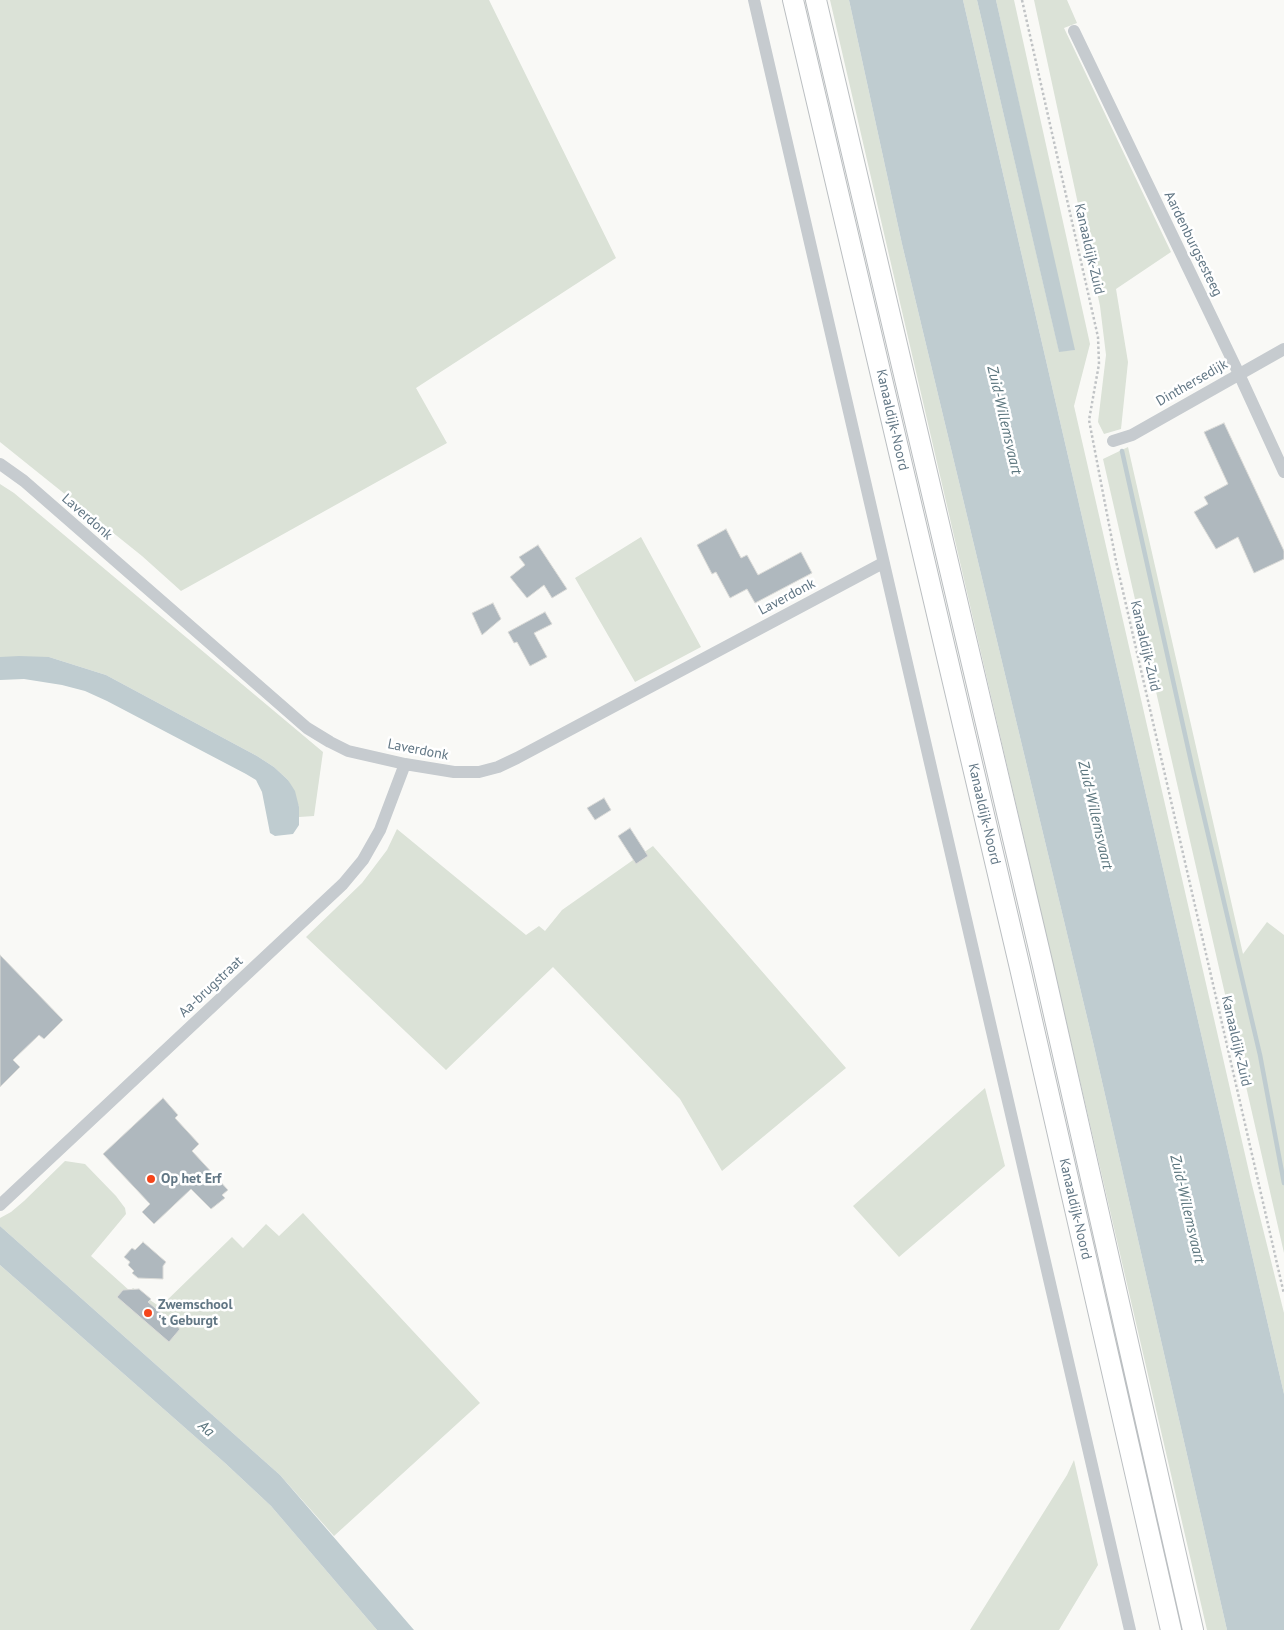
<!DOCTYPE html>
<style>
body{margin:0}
canvas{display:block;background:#f9f9f6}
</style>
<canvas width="1284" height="1630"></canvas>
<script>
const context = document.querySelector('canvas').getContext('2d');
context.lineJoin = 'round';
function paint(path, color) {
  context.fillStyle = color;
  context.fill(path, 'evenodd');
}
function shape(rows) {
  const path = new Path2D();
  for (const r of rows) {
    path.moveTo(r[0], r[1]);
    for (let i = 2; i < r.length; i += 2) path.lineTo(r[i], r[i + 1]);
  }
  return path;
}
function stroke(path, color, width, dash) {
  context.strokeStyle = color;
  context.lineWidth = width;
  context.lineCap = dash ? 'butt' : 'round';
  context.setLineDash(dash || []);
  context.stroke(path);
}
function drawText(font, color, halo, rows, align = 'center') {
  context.font = font + ' "PT Sans",sans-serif';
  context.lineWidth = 5;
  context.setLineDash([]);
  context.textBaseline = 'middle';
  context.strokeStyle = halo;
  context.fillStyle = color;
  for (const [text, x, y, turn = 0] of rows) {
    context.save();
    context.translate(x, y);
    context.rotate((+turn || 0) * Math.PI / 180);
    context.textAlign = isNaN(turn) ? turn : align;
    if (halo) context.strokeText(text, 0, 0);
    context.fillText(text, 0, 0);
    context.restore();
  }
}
paint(shape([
 [0,0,489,0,616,258,416,388,447,443,181,591,142,556,0,442],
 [830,0,849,0,902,244,1093,1042,1227,1630,1207,1630],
 [963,0,977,0,1059,351,1074,350,996,0,1014,0,1090,344,1074,406,1252,1185,1284,1313,1284,1394],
 [1034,0,1067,0,1077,23,1064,28,1171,252,1116,289,1128,362,1121,429,1104,434,1098,422,1106,355,1100,306],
 [1128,447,1243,954,1267,922,1284,935,1284,1253,1103,459],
 [0,484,14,493,323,752,314,816,299,817,299,807,288,780,274,767,257,756,106,675,49,657,0,657],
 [641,537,701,647,635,682,575,578],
 [397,829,526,935,539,926,545,931,562,910,653,846,846,1068,722,1171,680,1099,553,967,446,1070,306,937,362,883,387,850],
 [985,1088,1005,1166,899,1257,853,1206],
 [65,1161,85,1164,116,1196,125,1208,126,1214,91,1256,130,1291,133,1288,160,1307,232,1237,243,1248,266,1224,279,1236,303,1213,480,1403,334,1536,280,1475,0,1226,0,1218,11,1212,24,1201],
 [0,1265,225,1463,271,1506,377,1630,0,1630],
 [1074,1460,1098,1565,1059,1630,970,1630,1067,1475]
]), '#dbe2d7');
paint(shape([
 [849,0,963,0,1284,1394,1284,1630,1227,1630,1093,1042,902,244],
 [977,0,996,0,1075,350,1059,352],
 [19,656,49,657,106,675,257,756,274,767,288,780,295,791,299,807,299,825,293,834,275,836,270,833,262,792,256,780,246,774,107,701,85,691,62,685,24,679,0,680,0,657],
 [0,1226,280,1475,414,1630,377,1630,271,1506,225,1463,0,1265]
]), '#bfccd0');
stroke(shape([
 [1122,451,1192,766,1260,1055,1284,1183]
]), '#bfccd0', 4.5);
const building = shape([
 [1224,423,1284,551,1284,559,1254,573,1238,537,1216,549,1194,512,1208,504,1204,497,1228,484,1204,432,1224,423],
 [726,529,741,558,747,555,758,575,801,552,812,573,755,603,747,589,730,598,716,572,712,574,697,545,726,529],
 [538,545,567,589,552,598,544,585,527,598,510,577,525,565,519,557,538,545],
 [493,603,501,619,482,635,472,613,493,603],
 [545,612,552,624,534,633,547,657,530,666,517,642,514,643,508,632,545,612],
 [604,798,611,810,595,820,587,808,604,798],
 [630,828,648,856,636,864,618,836,630,828],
 [0,955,63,1020,44,1039,39,1035,13,1060,20,1067,0,1087,0,955],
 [163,1098,178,1115,175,1118,199,1144,192,1151,228,1190,222,1195,225,1198,211,1209,191,1189,154,1224,142,1212,150,1204,103,1154,163,1098],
 [143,1242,166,1262,163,1266,163,1279,138,1278,132,1273,134,1271,128,1265,130,1262,124,1257,132,1248,135,1250,143,1242],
 [139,1289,151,1299,148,1302,180,1329,169,1342,117,1297,123,1290,139,1289]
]);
paint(building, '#afb8be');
stroke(building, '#dbdbd8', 1);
const trunk = shape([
 [793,0,1020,968,1171,1630],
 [816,0,1043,966,1193,1630]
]);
stroke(trunk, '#bbbfc2', 22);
stroke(shape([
 [1022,0,1098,337,1099,364,1089,420,1116,561,1284,1294]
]), '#c0c3c5', 2.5, [2.5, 2.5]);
stroke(shape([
 [754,0,1130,1630],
 [1074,31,1239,374,1284,472],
 [1113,441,1132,435,1284,349],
 [0,464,24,481,307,728,330,742,348,751,405,764,454,772,479,772,498,767,517,758,883,563],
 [0,1205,343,884,363,860,380,830,405,764]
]), '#c6cbcf', 12);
stroke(trunk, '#fff', 20);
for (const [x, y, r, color] of [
 [151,1179,5,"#f5451b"],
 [148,1313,5,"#f5451b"]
]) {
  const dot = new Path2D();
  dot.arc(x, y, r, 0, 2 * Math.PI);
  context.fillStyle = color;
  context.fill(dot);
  stroke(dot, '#fff', 2);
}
drawText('14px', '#617684', '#fff', [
 ["Aardenburgsesteeg",1193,244,64],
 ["Kanaaldijk-Zuid",1089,249,77],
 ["Dinthersedijk",1192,383,-30],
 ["Kanaaldijk-Noord",892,420,77],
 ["Laverdonk",87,517,41],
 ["Laverdonk",787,597,-28],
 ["Kanaaldijk-Zuid",1145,646,77],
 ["Laverdonk",418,750,11],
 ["Kanaaldijk-Noord",984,814,77],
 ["Aa-brugstraat",211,987,-43],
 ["Kanaaldijk-Zuid",1236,1041,77],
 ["Kanaaldijk-Noord",1075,1209,77]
]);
drawText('bold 14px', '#617684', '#fff', [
 ["Op het Erf",161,1179],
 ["Zwemschool",158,1305],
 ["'t Geburgt",158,1321]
], 'left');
drawText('italic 15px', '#5c767e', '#fff', [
 ["Zuid-Willemsvaart",1004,420,77],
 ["Zuid-Willemsvaart",1095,815,77],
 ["Zuid-Willemsvaart",1187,1209,77],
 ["Aa",206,1429,42]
]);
</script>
